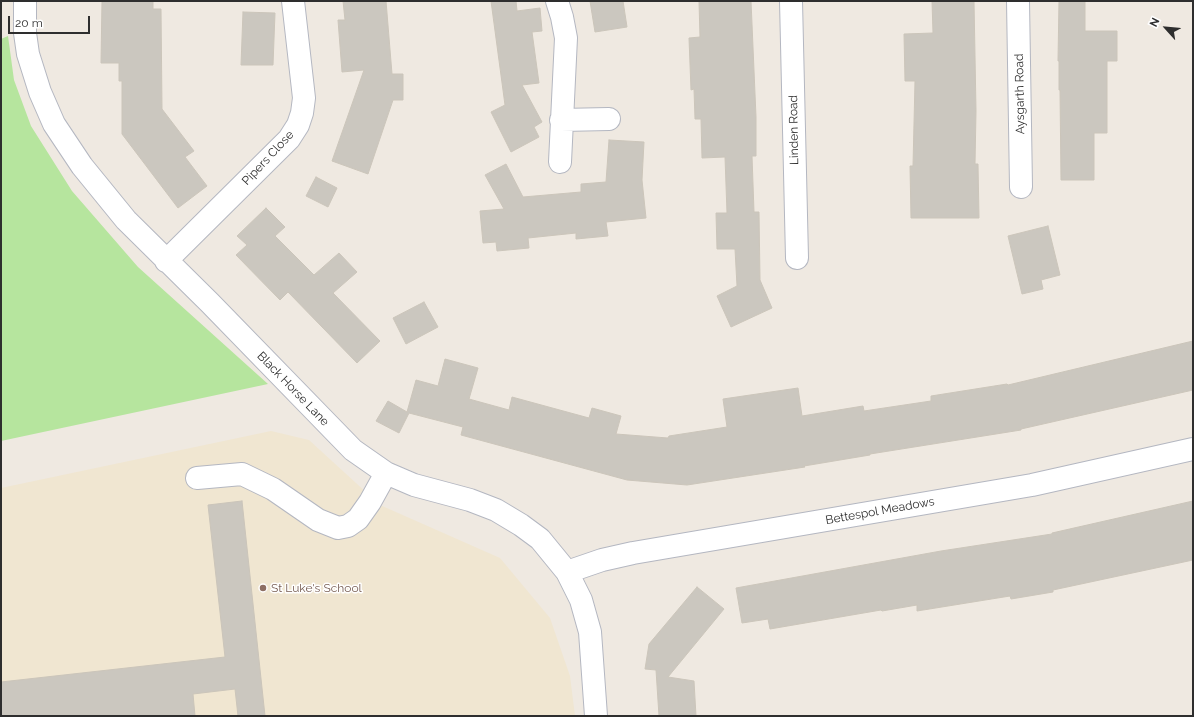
<!DOCTYPE html>
<style>
body{margin:0}
#map{position:relative;width:1194px;height:717px;overflow:hidden;background:#efe9e1;font-family:Raleway,sans-serif}
canvas{display:block}
.frame{position:absolute;inset:0;border:2px solid #2e2e2e;pointer-events:none}
.north{position:absolute;left:1146px;top:8px;width:40px;height:40px;-webkit-text-stroke:3px #fff;paint-order:stroke;rotate:297deg;font-size:11px;font-weight:700;line-height:16px;text-align:center;color:#2e2e2e}
.north::after{content:'';display:block;margin:auto;width:14px;height:18px;background:#2e2e2e;clip-path:polygon(50% 0,100% 100%,50% 72%,0 100%)}
.scale{position:absolute;left:8px;top:16px;width:82px;height:18px;box-sizing:border-box;border:2px solid #2e2e2e;border-top:0;padding-left:5px;font-size:12px;line-height:14px;white-space:nowrap;color:#2e2e2e;-webkit-text-stroke:3px #fff;paint-order:stroke}
</style>
<div id="map">
<canvas width="1194" height="717"></canvas>
<div class="frame"></div>
<div class="north">N</div>
<div class="scale">20 m</div>
</div>
<script>
const context = document.querySelector('canvas').getContext('2d');
context.lineJoin = 'round';
function paint(path, color) {
  context.fillStyle = color;
  context.fill(path, 'evenodd');
}
function shape(rows) {
  const path = new Path2D();
  for (const r of rows) {
    path.moveTo(r[0], r[1]);
    for (let i = 2; i < r.length; i += 2) path.lineTo(r[i], r[i + 1]);
  }
  return path;
}
function stroke(path, color, width, dash) {
  context.strokeStyle = color;
  context.lineWidth = width;
  context.lineCap = dash ? 'butt' : 'round';
  context.setLineDash(dash || []);
  context.stroke(path);
}
function drawText(font, color, halo, rows, align = 'center') {
  context.font = font + ' Raleway,sans-serif';
  context.lineWidth = 3;
  context.setLineDash([]);
  context.textBaseline = 'middle';
  context.strokeStyle = halo;
  context.fillStyle = color;
  for (const [text, x, y, turn = 0] of rows) {
    context.save();
    context.translate(x, y);
    context.rotate((+turn || 0) * Math.PI / 180);
    context.textAlign = isNaN(turn) ? turn : align;
    if (halo) context.strokeText(text, 0, 0);
    context.fillText(text, 0, 0);
    context.restore();
  }
}
paint(shape([
 [271,431,309,440,380,505,500,558,550,618,570,676,575,716,1,716,1,488]
]), '#f0e6d1');
paint(shape([
 [8,36,14,80,31,126,72,191,138,267,268,384,1,441,1,39]
]), '#b6e59e');
const building = shape([
 [102,1,153,1,153,9,161,9,162,109,194,151,185,157,207,186,178,208,122,134,122,81,119,81,119,63,101,63,102,1],
 [343,1,386,1,392,74,403,74,403,100,393,100,368,174,332,161,364,70,342,72,338,20,345,20,343,1],
 [491,1,516,1,517,11,540,8,542,31,532,32,539,83,522,85,542,122,534,127,539,137,511,152,491,112,505,105,491,1],
 [590,1,623,1,627,27,595,32,590,1],
 [699,1,751,1,756,117,756,156,752,156,754,212,759,212,760,280,772,308,731,327,717,296,737,286,735,249,717,249,716,213,727,213,725,157,702,158,701,119,695,119,694,89,691,90,689,38,700,37,699,1],
 [932,1,974,1,976,111,975,164,978,164,979,218,911,218,910,166,913,166,915,81,905,81,904,34,933,33,932,1],
 [1059,1,1085,1,1085,31,1117,31,1117,61,1107,61,1107,133,1094,133,1094,180,1061,180,1060,90,1059,90,1059,61,1058,61,1059,1],
 [243,12,275,13,273,65,241,65,243,12],
 [609,140,644,142,642,180,646,218,606,222,608,236,576,239,576,233,528,238,529,248,497,251,496,242,483,243,480,211,504,209,485,175,506,164,523,197,581,192,581,184,606,182,609,140],
 [316,177,337,188,328,207,306,196,316,177],
 [266,208,285,227,275,236,314,275,339,253,357,272,333,293,380,341,357,363,288,292,280,300,236,255,247,245,237,236,266,208],
 [1048,226,1060,275,1041,280,1043,289,1022,294,1008,236,1048,226],
 [424,302,438,327,406,344,393,318,424,302],
 [1193,341,1193,390,1021,429,1021,430,870,454,870,455,804,466,805,467,687,485,627,480,461,435,463,427,409,413,399,433,376,421,388,401,407,412,416,380,438,386,445,359,478,368,469,399,509,410,512,397,589,418,592,408,621,416,616,434,668,438,669,436,727,427,723,399,798,388,802,416,863,406,864,411,931,401,931,396,1007,384,1008,385,1193,341],
 [242,501,265,716,238,716,235,689,193,694,195,716,1,716,1,682,225,657,208,505,242,501],
 [1193,501,1193,560,1053,590,1053,592,1011,599,1010,596,917,611,917,605,882,611,881,610,770,629,768,619,742,623,736,588,941,551,1052,534,1052,533,1193,501],
 [697,587,724,609,668,677,694,681,696,716,659,716,656,670,645,669,649,644,697,587]
]);
paint(building, '#cbc7bf');
stroke(building, '#cbc5ba', 1);
const minor = shape([
 [25,1,25,33,28,54,40,92,54,124,82,166,126,220,210,303,353,450,386,473,414,485,470,500,496,510,521,525,540,539,567,572,581,600,590,632,596,716],
 [557,1,562,17,566,38,560,162],
 [791,1,797,258],
 [1018,1,1021,187],
 [561,120,609,119],
 [166,261,289,139,298,125,302,113,304,98,293,1],
 [197,478,242,474,273,489,318,520,338,528,348,526,358,519,370,502,386,473],
 [567,572,602,560,633,553,1032,485,1193,449]
]);
stroke(minor, '#b4b7c1', 24);
stroke(minor, '#fff', 22);
for (const [x, y, r, color] of [
 [263,588,4,"#8d6e63"]
]) {
  const dot = new Path2D();
  dot.arc(x, y, r, 0, 2 * Math.PI);
  context.fillStyle = color;
  context.fill(dot);
  stroke(dot, '#fff', 1.5);
}
drawText('12px', '#2e2e2e', '#fff', [
 ["Aysgarth Road",1020,94,-91],
 ["Linden Road",794,130,-91],
 ["Pipers Close",268,158,-47],
 ["Black Horse Lane",293,389,46],
 ["Bettespol Meadows",880,511,-10]
]);
drawText('12px', '#785e54', '#fff', [
 ["St Luke's School",271,588]
], 'left');
</script>
